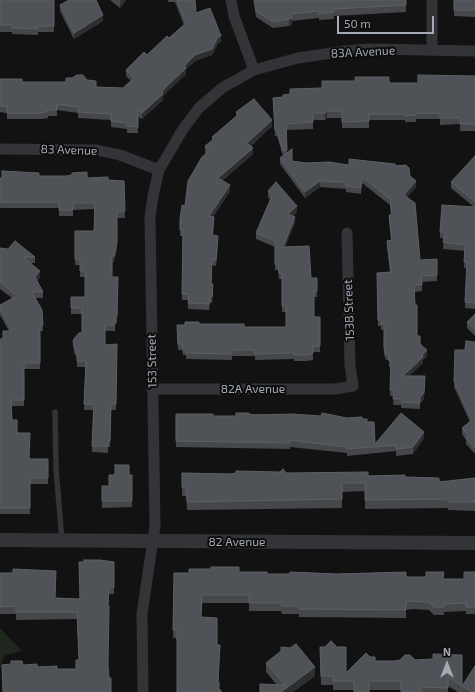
<!DOCTYPE html>
<style>
body{margin:0}
#map{position:relative;width:475px;height:692px;overflow:hidden;background:#121213;font-family:"Exo 2",sans-serif}
canvas{display:block}
.north{position:absolute;left:427px;top:644px;width:40px;height:40px;-webkit-text-stroke:3px #0d0d0e;paint-order:stroke;rotate:0deg;font-size:11px;font-weight:700;line-height:16px;text-align:center;color:#a3aab4}
.north::after{content:'';display:block;margin:auto;width:14px;height:18px;background:#a3aab4;clip-path:polygon(50% 0,100% 100%,50% 72%,0 100%)}
.scale{position:absolute;left:337px;top:16px;width:97px;height:18px;box-sizing:border-box;border:2px solid #a3aab4;border-top:0;padding-left:5px;font-size:12px;line-height:14px;white-space:nowrap;color:#a3aab4;-webkit-text-stroke:3px #0d0d0e;paint-order:stroke}
</style>
<div id="map">
<canvas width="475" height="692"></canvas>
<div class="north">N</div>
<div class="scale">50 m</div>
</div>
<script>
const context = document.querySelector('canvas').getContext('2d');
context.lineJoin = 'round';
function paint(path, color) {
  context.fillStyle = color;
  context.fill(path, 'evenodd');
}
function shape(rows) {
  const path = new Path2D();
  for (const r of rows) {
    path.moveTo(r[0], r[1]);
    for (let i = 2; i < r.length; i += 2) path.lineTo(r[i], r[i + 1]);
  }
  return path;
}
function stroke(path, color, width, dash) {
  context.strokeStyle = color;
  context.lineWidth = width;
  context.lineCap = dash ? 'butt' : 'round';
  context.setLineDash(dash || []);
  context.stroke(path);
}
function drawText(font, color, halo, rows, align = 'center') {
  context.font = font + ' "Exo 2",sans-serif';
  context.lineWidth = 4;
  context.setLineDash([]);
  context.textBaseline = 'middle';
  context.strokeStyle = halo;
  context.fillStyle = color;
  for (const [text, x, y, turn = 0] of rows) {
    context.save();
    context.translate(x, y);
    context.rotate((+turn || 0) * Math.PI / 180);
    context.textAlign = isNaN(turn) ? turn : align;
    if (halo) context.strokeText(text, 0, 0);
    context.fillText(text, 0, 0);
    context.restore();
  }
}
paint(shape([
 [0,628,22,651,5,655,0,669]
]), '#1e261e');
stroke(shape([
 [55,412,56,469,62,540]
]), '#333438', 5.5);
stroke(shape([
 [231,0,234,16,254,70],
 [432,0,432,50],
 [0,149,97,150,120,155,159,170],
 [152,389,335,389,353,386,350,365,347,233],
 [143,692,142,614,155,526,150,218,153,196,159,170,183,129,199,108,222,88,254,70,298,58,345,51,370,49,475,51]
]), '#333438', 11);
stroke(shape([
 [0,540,475,543]
]), '#333438', 14);
paint(shape([
 [0,0,54,0,54,32,38,32,38,35,12,34,12,32,0,32],
 [110,0,126,0,120,8],
 [168,0,195,0,196,13,221,42,218,43,212,55,195,61,186,69,186,74,166,93,163,96,163,100,142,119,138,117,138,133,127,133,127,129,111,127,111,120,78,118,78,113,57,110,57,116,48,116,48,118,42,119,7,119,7,113,0,112,0,79,22,82,66,82,87,80,96,87,123,88,131,81,126,76,126,70,169,38,184,25,175,2,168,2],
 [254,0,406,0,406,12,334,16,334,19,319,20,319,18,292,21,292,24,289,26,273,28,256,17],
 [454,0,475,0,475,17,454,16],
 [60,5,103,21,74,39,60,11],
 [475,76,475,131,460,131,460,124,440,125,440,119,416,119,416,122,405,122,405,120,369,120,369,128,342,128,342,118,327,118,325,120,313,120,313,129,286,130,287,153,292,161,306,163,349,165,396,166,410,176,416,187,407,197,420,260,437,275,437,281,422,282,422,291,414,292,417,336,427,356,423,360,423,363,409,376,424,399,420,403,420,409,401,408,401,405,393,405,394,396,390,396,391,367,389,367,389,360,386,360,384,354,384,330,381,330,381,326,378,326,377,273,390,272,387,247,387,241,391,240,389,221,389,215,391,215,390,205,362,183,361,194,346,192,346,189,320,187,305,198,280,164,280,158,283,156,277,136,275,136,273,98,283,97,290,94,322,88,389,83,418,83],
 [236,112,272,126,251,146,253,154,222,181,230,191,213,217,214,223,213,236,218,242,216,266,212,265,211,284,213,290,212,303,210,303,209,310,188,309,188,300,182,300,183,236,180,236,180,219,185,206,206,153,205,153,205,146,212,141,212,137,236,116],
 [475,156,475,309,465,308,467,268,464,268,465,251,443,249,444,238,440,238,440,232,474,207,451,188,451,182],
 [39,176,87,178,124,181,125,218,117,218,117,249,114,262,112,263,112,277,118,277,117,323,115,323,115,331,105,331,105,345,117,344,116,410,111,410,110,447,108,447,108,453,92,452,93,410,84,410,86,367,77,367,77,357,74,353,73,340,82,333,82,314,71,314,71,297,85,297,85,277,80,277,80,265,75,265,75,231,94,231,94,209,73,210,73,216,59,216,59,208,0,208,0,178],
 [268,191,297,212,293,216,295,223,285,247,311,278,317,278,317,297,314,297,314,317,320,317,320,352,313,352,313,360,307,361,294,361,294,359,255,360,255,356,232,356,232,360,186,359,186,355,183,355,182,350,178,350,177,331,199,324,244,327,286,327,286,312,282,312,282,279,279,279,278,270,275,270,275,247,256,239,256,233,270,200,268,197],
 [0,248,35,257,35,263,31,263,40,277,37,281,43,292,43,298,35,298,43,325,43,331,40,331,40,369,24,369,24,406,11,406,12,420,29,459,48,459,48,484,30,484,30,514,0,514,0,339,3,339,9,331,0,315,0,305,12,298,0,289],
 [475,314,475,336,467,328,467,322],
 [475,342,475,454,466,444,466,440,462,434,462,428,470,422,454,387,455,350,465,350],
 [176,414,213,416,236,416,249,414,347,418,362,419,367,422,375,444,424,438,413,454,396,456,396,451,347,456,347,453,290,447,290,449,176,447],
 [182,473,230,474,286,473,405,477,439,482,475,478,475,511,448,510,448,508,365,509,365,491,342,492,342,508,188,510,187,509,186,496,182,496],
 [129,475,132,475,132,507,102,508,102,486,109,486],
 [114,562,114,594,109,594,108,606,108,667,109,678,111,692,3,692,2,665,23,665,57,669,76,669,79,660,77,619,16,620,16,614,0,614,0,573,56,598,79,599],
 [211,567,239,567,239,572,267,572,267,574,290,574,290,572,337,574,406,572,406,577,426,577,426,572,444,572,443,579,464,579,464,572,475,572,475,614,466,614,466,611,444,612,444,615,434,615,429,610,413,609,406,610,406,618,299,617,299,614,282,614,281,611,249,611,249,603,202,603,201,617,217,618,217,645,220,645,218,682,219,682,219,690,221,690,221,692,177,692,177,641,176,638,173,638,174,573,189,573,189,569,211,569],
 [320,647,346,673,375,661,395,661,433,659,462,655,462,692,458,692,448,686,448,692,401,692,401,690,369,690,369,692,354,692,354,690,333,690,333,685,321,685],
 [266,663,315,676,293,692,260,692,277,685,266,672],
 [462,686,475,692,462,692]
]), '#45474b');
paint(shape([
 [121,0,126,0,120,8,120,2],
 [103,15,103,21,74,39,74,33],
 [292,18,292,24,289,26,289,19],
 [221,36,221,42,218,43,212,55,195,61,186,69,186,74,166,93,163,96,163,100,142,119,142,113,162,92,184,66,195,55,218,37],
 [327,111,327,118,325,120,325,113],
 [272,120,272,126,247,149,247,143],
 [253,148,253,154,218,184,218,178],
 [362,177,362,183,361,194,361,188],
 [320,181,320,187,305,198,305,192],
 [416,181,416,187,404,201,404,195],
 [230,185,230,191,209,223,209,216],
 [297,206,297,212,288,220,288,214],
 [214,217,214,223,212,242,212,235],
 [295,217,295,223,283,253,283,247],
 [218,236,218,242,216,266,216,260],
 [117,243,117,249,114,262,112,263,112,257],
 [40,271,40,277,35,284,35,277],
 [427,350,427,356,423,360,423,363,403,382,403,376],
 [425,382,424,399,420,403,420,397],
 [424,432,424,438,413,454,413,447],
 [315,667,315,676,293,692,281,692]
]), '#2c2e30');
const building = shape([
 [0,0,54,0,54,26,38,26,38,29,12,28,12,25,0,25,0,0],
 [69,0,96,0,103,15,74,33,60,5,69,0],
 [177,0,195,0,196,13,210,8,221,36,218,37,212,49,195,55,184,66,186,68,166,87,162,92,163,94,142,113,138,110,138,127,127,126,127,123,111,121,111,114,78,112,78,107,57,104,57,110,48,110,48,111,42,113,7,113,7,106,0,106,0,79,22,79,22,82,66,82,66,78,72,78,77,75,83,75,87,80,96,81,96,87,123,88,134,78,126,70,144,52,147,55,167,36,169,38,186,23,177,0],
 [254,0,406,0,406,5,334,9,334,12,319,14,319,11,291,14,292,18,289,19,273,22,256,11,254,0],
 [454,0,475,0,475,10,454,10,454,0],
 [418,75,475,76,475,124,460,124,460,118,440,118,440,113,416,113,416,115,405,116,405,114,369,114,369,121,342,122,342,111,327,111,325,113,313,113,313,122,286,124,287,150,283,151,277,130,275,130,273,98,283,97,283,95,290,94,290,89,322,88,322,81,355,81,355,77,389,77,389,83,418,83,418,75],
 [254,99,272,120,247,143,253,148,218,178,230,185,209,216,214,217,212,235,218,236,216,260,212,259,211,284,213,284,212,297,210,297,209,304,188,303,189,294,182,294,183,230,180,230,180,219,182,205,185,206,188,181,202,157,209,151,205,146,214,139,212,137,238,115,236,112,254,99],
 [292,149,292,161,306,163,329,162,349,165,349,159,395,164,396,166,406,165,409,168,410,176,416,181,404,195,415,203,420,260,437,259,437,275,421,276,422,285,414,285,415,305,417,305,417,336,420,336,420,344,427,350,422,355,423,357,403,376,425,376,424,393,420,397,420,403,401,402,401,399,393,399,394,390,390,390,391,361,389,361,389,354,386,354,384,348,384,324,381,324,381,320,378,320,377,273,391,272,387,241,392,240,389,215,392,215,390,199,362,177,361,188,346,186,346,182,320,181,305,192,280,158,292,149],
 [475,156,475,202,451,182,475,156],
 [2,171,39,173,39,176,66,176,72,175,72,173,87,172,87,178,108,177,108,180,124,181,125,211,117,212,117,243,114,256,112,257,112,277,118,277,117,316,115,316,115,325,105,325,105,345,117,344,116,404,111,404,110,441,108,441,108,446,92,446,94,404,84,404,86,361,77,361,77,351,74,347,73,340,79,333,82,333,82,308,71,308,71,297,85,297,85,271,80,271,80,259,75,259,75,231,94,231,95,203,73,203,73,210,59,210,59,202,0,202,0,178,2,178,2,171],
 [276,182,297,206,288,214,295,217,283,247,309,246,311,278,317,278,317,291,314,291,314,317,320,317,320,346,313,346,313,353,307,355,294,355,294,353,255,354,255,350,232,350,232,354,186,353,186,349,183,349,182,344,178,344,177,325,185,325,185,322,199,322,199,324,244,324,244,327,286,327,286,306,282,306,282,273,279,273,278,264,275,264,275,241,256,233,272,196,268,191,276,182],
 [442,205,475,207,475,303,465,302,467,262,464,262,465,245,443,242,445,232,440,232,442,205],
 [15,241,35,257,23,257,40,271,35,277,43,292,32,292,42,310,43,325,40,325,40,363,24,363,24,400,11,400,12,420,17,420,17,433,30,433,29,459,48,459,48,478,30,478,30,508,0,508,0,339,3,339,3,331,12,331,0,309,0,305,17,296,0,282,0,248,8,249,15,241],
 [475,314,475,330,467,322,475,314],
 [466,341,475,342,475,448,466,438,468,436,462,428,472,420,454,381,455,350,465,350,466,341],
 [236,413,249,413,249,414,255,415,292,414,321,416,322,413,347,418,362,417,362,419,367,419,367,422,374,422,375,444,401,413,424,432,413,447,396,449,396,445,347,449,347,447,290,440,290,443,176,441,176,414,213,414,213,416,236,416,236,413],
 [115,465,129,465,129,475,132,475,132,501,102,501,102,486,109,486,109,475,115,475,115,465],
 [283,469,286,473,368,472,368,476,405,475,405,477,439,478,439,482,475,478,475,502,448,502,448,499,365,500,365,483,342,483,342,499,188,502,187,500,186,487,182,487,182,473,230,474,236,473,236,471,280,472,283,469],
 [84,560,100,560,114,562,114,587,109,587,108,606,109,606,108,665,109,678,111,678,111,692,3,692,2,665,11,664,11,661,22,661,23,665,37,664,37,667,57,666,57,669,76,669,76,660,79,660,77,612,16,612,16,606,0,607,0,573,13,573,13,569,56,571,55,598,80,599,79,562,84,562,84,560],
 [211,567,239,567,239,572,267,572,267,574,290,574,290,572,337,574,406,572,406,577,426,577,426,572,444,572,443,579,464,579,464,572,475,572,475,607,466,607,466,603,444,604,444,607,434,607,429,602,413,601,406,602,406,610,299,609,299,606,282,606,281,603,249,603,249,595,202,595,201,617,217,618,217,645,220,645,218,682,219,682,219,690,221,690,221,692,177,692,177,633,176,630,173,630,174,573,189,573,189,569,211,569,211,567],
 [331,641,337,647,346,647,346,673,366,653,370,657,375,657,375,661,395,661,400,660,405,655,410,655,415,660,433,659,433,654,462,655,462,686,448,677,448,688,421,687,421,692,401,692,401,681,369,681,369,692,354,692,354,681,333,681,333,676,321,676,320,647,325,647,331,641],
 [296,644,315,667,281,692,260,692,260,684,285,685,266,663,281,651,281,647,290,648,296,644],
 [475,666,475,692,472,692,462,686,475,666]
]);
paint(building, '#4f5256');
stroke(building, '#5c6065', 1);
drawText('12px', '#a3aab4', '#0d0d0e', [
 ["83A Avenue",363,52,-3],
 ["83 Avenue",69,150,2],
 ["153B Street",349,310,-92],
 ["153 Street",152,361,-91],
 ["82A Avenue",253,389],
 ["82 Avenue",237,542]
]);
</script>
